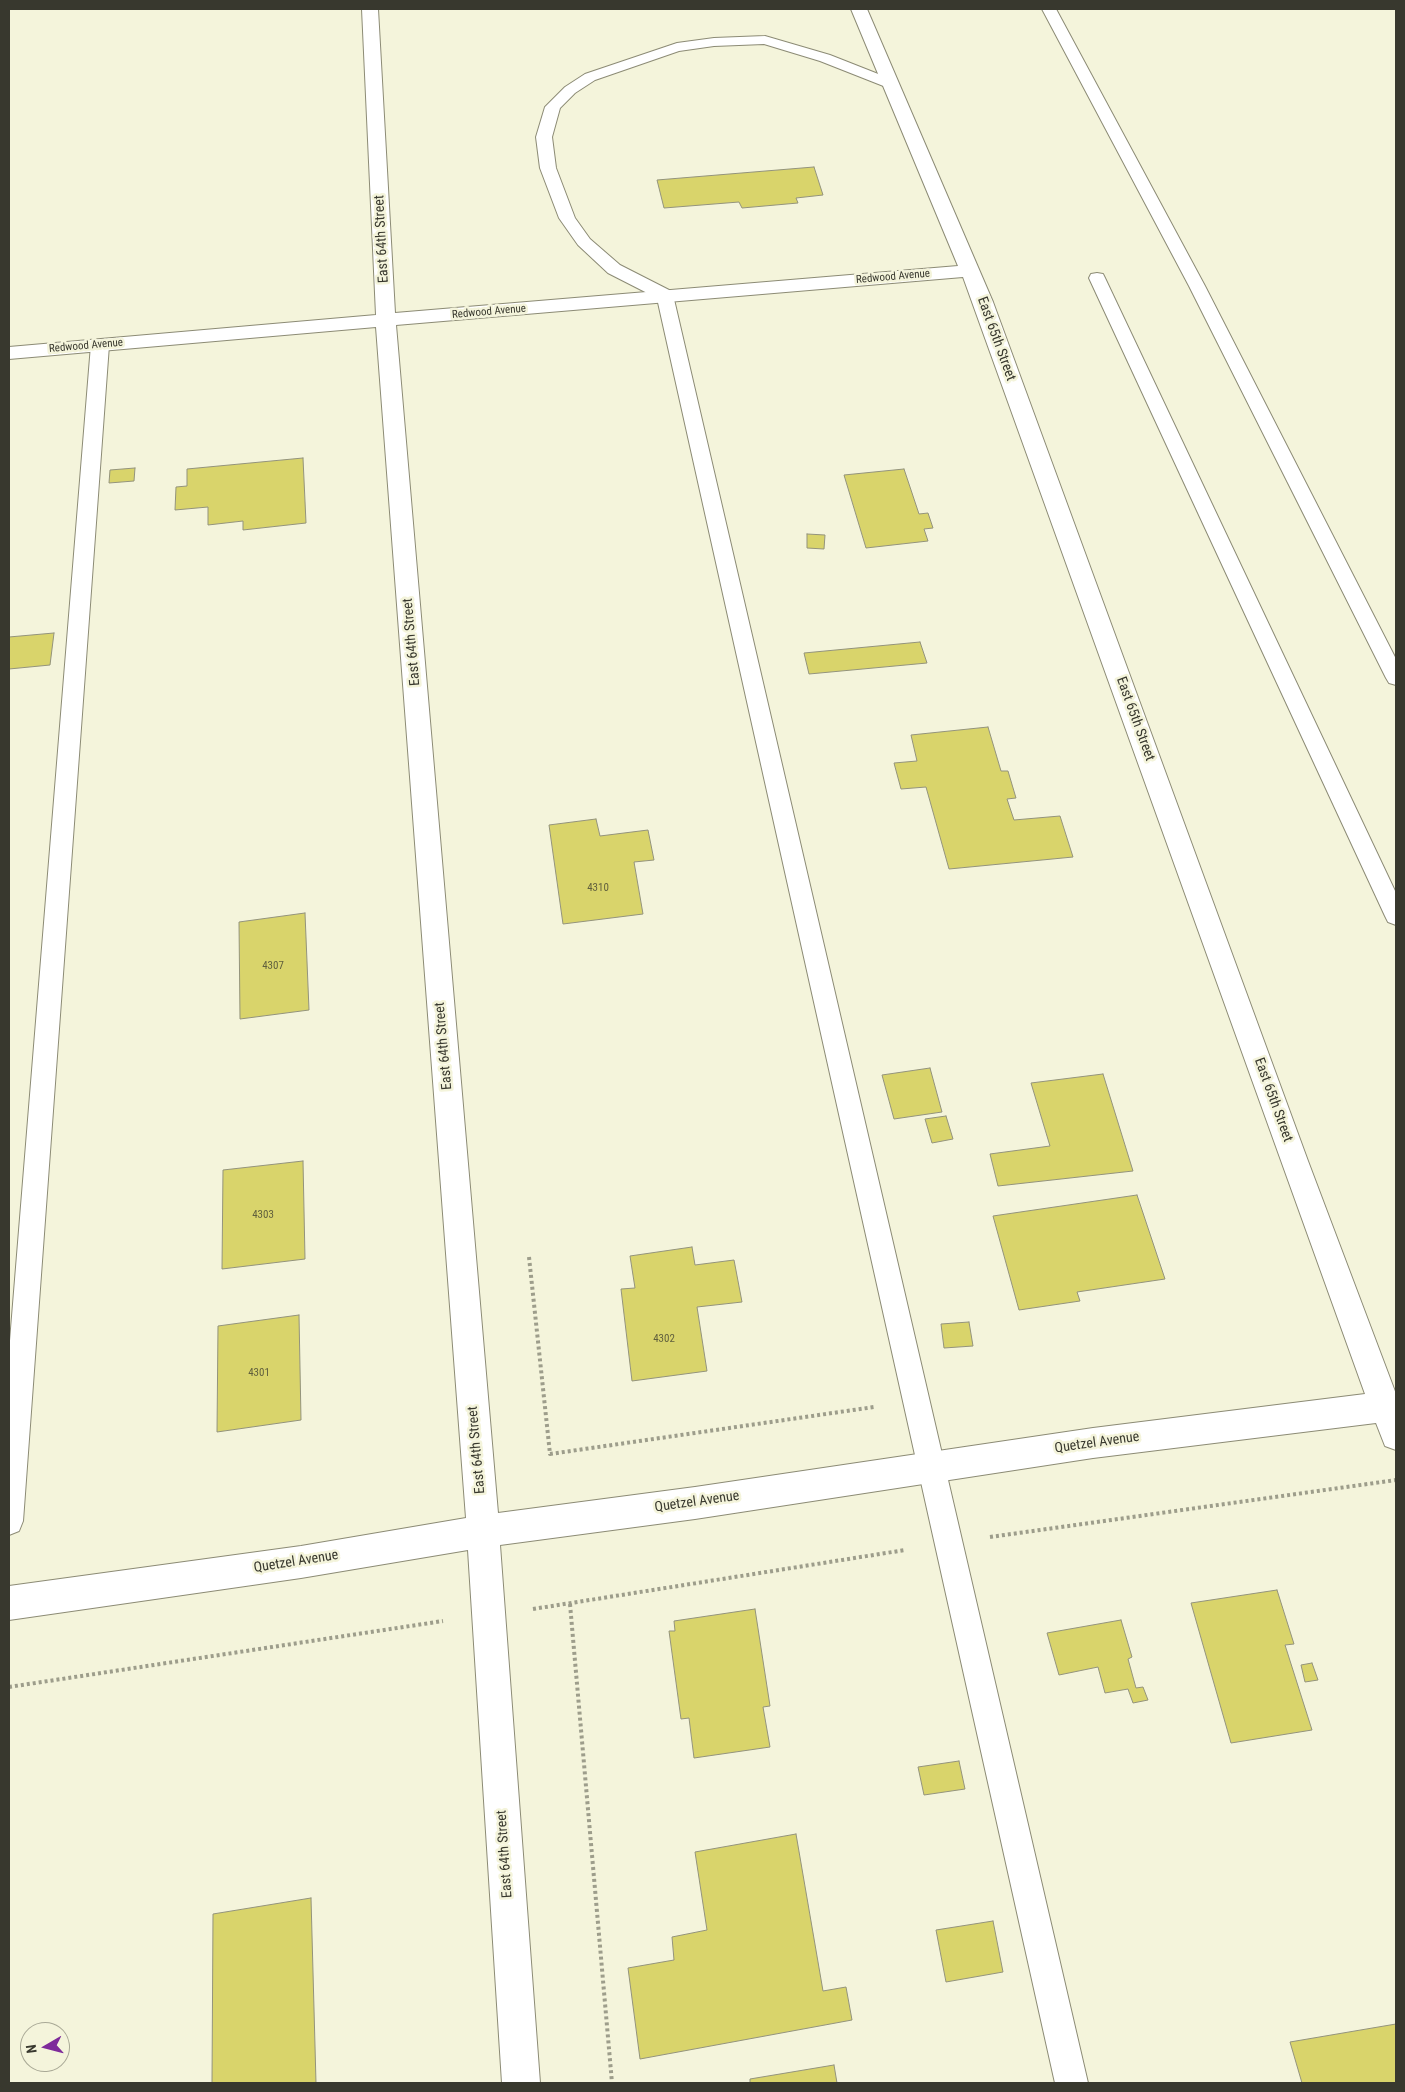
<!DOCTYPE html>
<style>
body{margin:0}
#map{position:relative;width:1405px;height:2092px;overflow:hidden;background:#f4f4db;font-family:"Roboto Condensed",sans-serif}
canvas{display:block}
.frame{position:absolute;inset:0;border:10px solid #38382e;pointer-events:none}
.north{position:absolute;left:20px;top:2022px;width:50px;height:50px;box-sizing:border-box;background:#f4f4db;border:1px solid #a9a996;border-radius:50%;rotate:262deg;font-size:14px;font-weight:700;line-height:20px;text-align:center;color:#38382e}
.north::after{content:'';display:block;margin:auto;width:18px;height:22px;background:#7e2b9a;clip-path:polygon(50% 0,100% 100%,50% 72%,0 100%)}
</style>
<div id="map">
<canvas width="1405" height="2092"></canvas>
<div class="frame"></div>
<div class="north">N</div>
</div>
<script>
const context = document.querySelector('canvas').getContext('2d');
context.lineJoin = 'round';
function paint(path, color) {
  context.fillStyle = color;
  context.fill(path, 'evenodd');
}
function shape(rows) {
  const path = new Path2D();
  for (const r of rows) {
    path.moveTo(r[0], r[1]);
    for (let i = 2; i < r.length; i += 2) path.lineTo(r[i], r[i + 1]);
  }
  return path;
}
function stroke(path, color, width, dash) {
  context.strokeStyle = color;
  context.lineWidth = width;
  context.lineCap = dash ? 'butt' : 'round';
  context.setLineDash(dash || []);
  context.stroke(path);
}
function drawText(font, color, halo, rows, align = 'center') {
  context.font = font + ' "Roboto Condensed",sans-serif';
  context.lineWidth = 5;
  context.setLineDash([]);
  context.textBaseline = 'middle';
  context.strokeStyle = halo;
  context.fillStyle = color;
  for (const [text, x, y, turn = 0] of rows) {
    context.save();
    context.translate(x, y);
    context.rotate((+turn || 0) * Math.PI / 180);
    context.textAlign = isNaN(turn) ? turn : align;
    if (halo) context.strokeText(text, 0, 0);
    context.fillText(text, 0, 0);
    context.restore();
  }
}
const building = shape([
 [814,167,823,195,796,198,798,203,742,208,739,202,664,208,657,180,814,167],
 [303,458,306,523,243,530,243,521,208,525,208,507,175,510,176,487,187,486,187,469,303,458],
 [135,468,134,481,109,483,110,470,135,468],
 [904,469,919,514,928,513,933,528,924,529,928,541,866,548,844,475,904,469],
 [807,534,825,535,824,549,807,548,807,534],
 [54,633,50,665,9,669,9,637,54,633],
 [920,642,927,663,809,674,804,653,920,642],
 [988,727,1001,771,1008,771,1016,798,1007,799,1014,820,1060,816,1073,857,949,869,926,787,901,789,894,763,917,761,911,735,988,727],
 [596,819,600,836,648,830,654,860,634,862,643,914,563,924,549,825,596,819],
 [305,913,309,1010,240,1019,239,922,305,913],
 [930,1068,942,1112,894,1119,882,1075,930,1068],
 [1103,1074,1133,1171,998,1186,990,1154,1050,1146,1031,1083,1103,1074],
 [946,1116,953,1139,932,1143,925,1119,946,1116],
 [303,1161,305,1259,222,1269,223,1170,303,1161],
 [1137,1195,1165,1279,1077,1292,1080,1301,1019,1310,993,1216,1137,1195],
 [692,1247,695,1265,734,1260,742,1302,697,1307,707,1371,632,1381,621,1289,635,1288,630,1256,692,1247],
 [299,1315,301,1420,217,1432,218,1326,299,1315],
 [969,1322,973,1346,944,1348,941,1324,969,1322],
 [1277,1590,1294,1644,1285,1645,1312,1730,1231,1743,1191,1603,1277,1590],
 [755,1609,770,1706,763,1707,770,1747,694,1758,689,1718,681,1719,669,1631,675,1631,674,1621,755,1609],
 [1121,1620,1132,1657,1128,1659,1136,1688,1143,1687,1148,1700,1133,1703,1128,1689,1105,1693,1098,1667,1059,1675,1047,1633,1121,1620],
 [1312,1663,1318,1680,1305,1682,1301,1665,1312,1663],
 [959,1761,965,1789,924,1795,918,1767,959,1761],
 [796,1834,823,1991,846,1987,852,2020,640,2059,628,1968,674,1960,672,1937,707,1930,695,1852,796,1834],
 [311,1898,316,2083,212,2083,213,1914,311,1898],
 [993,1921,1003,1972,946,1982,936,1930,993,1921],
 [1396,2024,1396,2083,1302,2083,1290,2042,1396,2024],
 [834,2065,837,2083,750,2083,750,2079,834,2065]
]);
paint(building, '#d9d46b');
stroke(building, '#93937c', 1);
const lane = shape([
 [1042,9,1056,9,1205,286,1396,659,1396,685,1389,683,1386,678,1189,286,1042,9],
 [765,36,830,55,896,81,898,84,896,87,891,88,886,87,820,61,764,44,714,46,679,51,595,80,575,93,560,108,552,137,556,168,575,218,590,239,620,265,671,291,673,295,1088,2083,1055,2083,657,298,608,273,578,245,559,218,540,168,536,137,545,107,565,87,585,74,677,43,714,38,765,36],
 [1097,273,1103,274,1105,278,1396,893,1396,925,1388,922,1385,916,1089,278,1091,274,1097,273],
 [100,340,106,341,109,345,23,1521,19,1531,9,1535,9,1353,91,345,94,341,100,340]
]);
const street = shape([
 [362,9,378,9,395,313,958,266,851,9,867,9,993,302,1308,1161,1396,1394,1396,1450,1385,1446,1376,1423,1093,1458,695,1519,500,1545,540,2083,502,2083,468,1550,301,1578,9,1620,9,1586,301,1546,466,1518,376,327,9,359,9,347,376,315,362,9],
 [963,277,1365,1394,1093,1428,695,1487,498,1513,396,325,963,277]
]);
stroke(lane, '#8c8b75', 2);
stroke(street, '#8c8b75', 2);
stroke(shape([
 [529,1257,550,1454,874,1407],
 [990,1537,1396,1480],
 [570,1604,612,2083],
 [533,1609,905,1550],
 [9,1687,443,1621]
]), '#9d9d8b', 4, [3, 3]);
paint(lane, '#fff');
paint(street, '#fff');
drawText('11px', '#38382e', '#f4f4db', [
 ["Redwood Avenue",893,277,-5],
 ["Redwood Avenue",489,312,-5],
 ["Redwood Avenue",86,346,-5]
]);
drawText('11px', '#605f3d', null, [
 ["4310",598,888],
 ["4307",273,966],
 ["4303",263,1215],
 ["4302",664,1339],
 ["4301",259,1373]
]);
drawText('14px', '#38382e', '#f4f4db', [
 ["East 64th Street",382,239,-93],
 ["East 65th Street",996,339,70],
 ["East 64th Street",412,642,-95],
 ["East 65th Street",1135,719,70],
 ["East 64th Street",444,1046,-95],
 ["East 65th Street",1273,1100,70],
 ["Quetzel Avenue",1097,1443,-8],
 ["East 64th Street",477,1450,-95],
 ["Quetzel Avenue",697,1502,-8],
 ["Quetzel Avenue",296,1562,-9],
 ["East 64th Street",505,1854,-94]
]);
</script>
